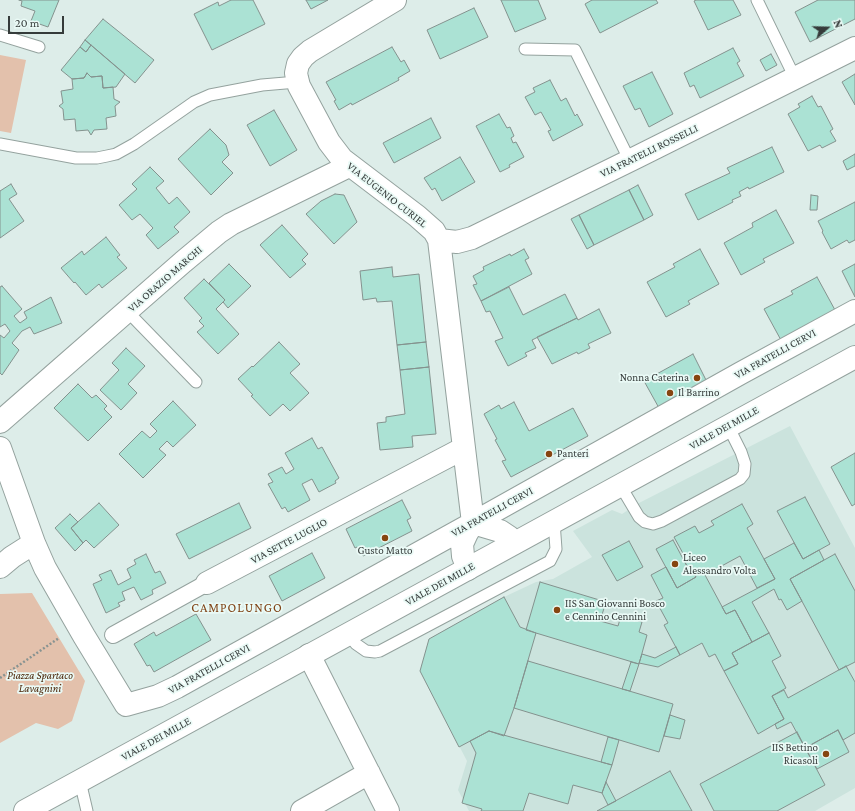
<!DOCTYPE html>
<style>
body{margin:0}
#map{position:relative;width:855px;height:811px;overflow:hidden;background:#ddede9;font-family:"Crimson Pro",serif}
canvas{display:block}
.north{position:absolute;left:807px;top:8px;width:40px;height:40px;-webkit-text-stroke:3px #eafaf6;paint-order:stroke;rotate:70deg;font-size:11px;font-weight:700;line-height:16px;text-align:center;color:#353b3a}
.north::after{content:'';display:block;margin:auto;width:14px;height:18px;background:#353b3a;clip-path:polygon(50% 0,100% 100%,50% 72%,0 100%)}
.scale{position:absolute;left:8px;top:16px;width:56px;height:18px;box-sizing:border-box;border:2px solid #353b3a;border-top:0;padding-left:5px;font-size:12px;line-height:14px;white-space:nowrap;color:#353b3a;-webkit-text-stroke:3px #eafaf6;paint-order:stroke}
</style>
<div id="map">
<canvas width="855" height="811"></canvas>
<div class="north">N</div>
<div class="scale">20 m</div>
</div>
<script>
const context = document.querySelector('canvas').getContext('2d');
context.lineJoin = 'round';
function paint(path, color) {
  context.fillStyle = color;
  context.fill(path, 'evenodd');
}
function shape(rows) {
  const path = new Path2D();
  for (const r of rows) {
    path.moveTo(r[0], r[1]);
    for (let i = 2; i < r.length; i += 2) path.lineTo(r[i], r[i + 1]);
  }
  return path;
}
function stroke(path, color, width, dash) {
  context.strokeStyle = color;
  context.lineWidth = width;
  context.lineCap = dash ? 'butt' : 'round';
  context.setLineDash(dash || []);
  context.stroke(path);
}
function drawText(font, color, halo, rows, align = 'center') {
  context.font = font + ' "Crimson Pro",serif';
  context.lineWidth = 3.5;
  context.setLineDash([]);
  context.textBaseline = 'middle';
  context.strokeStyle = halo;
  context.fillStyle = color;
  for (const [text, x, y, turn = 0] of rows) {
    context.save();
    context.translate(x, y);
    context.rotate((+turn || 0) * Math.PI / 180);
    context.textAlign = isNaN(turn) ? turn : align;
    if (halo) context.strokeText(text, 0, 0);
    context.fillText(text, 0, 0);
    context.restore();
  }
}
paint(shape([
 [790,426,855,548,855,788,815,811,469,811,458,790,467,761,420,671,429,639,504,597,536,582,553,579,592,557,573,531,612,510,622,514,639,503]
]), '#cbe3dd');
paint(shape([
 [0,55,26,60,11,133,0,131],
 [32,593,85,681,72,721,58,729,36,723,0,743,0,594]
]), '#e3c1ac');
const building = shape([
 [19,0,59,0,48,27,31,21,35,11,21,6,22,1,19,0],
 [231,0,253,0,265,24,212,50,194,14,218,2,219,6,231,0],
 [306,0,328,0,311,9,306,0],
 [501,0,538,0,546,19,515,32,501,0],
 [592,0,656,0,658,3,600,33,585,4,592,0],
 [696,0,733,0,741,15,708,30,694,1,696,0],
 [818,0,855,0,855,19,810,42,795,12,818,0],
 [474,8,488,37,440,59,427,30,474,8],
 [103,19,154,60,135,83,85,40,103,19],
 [85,40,91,45,86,52,80,47,85,40],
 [91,45,125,74,116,87,103,88,102,76,91,77,87,73,84,78,72,79,61,70,80,47,86,52,91,45],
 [392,47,401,62,404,60,410,71,398,78,399,80,352,105,351,103,339,110,334,101,336,100,326,82,392,47],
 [733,48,740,61,737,63,744,76,700,98,694,85,690,87,684,73,733,48],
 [771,54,777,65,766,71,760,60,771,54],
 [652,72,673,114,649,127,640,108,635,110,623,86,652,72],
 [87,73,91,77,102,76,103,88,113,87,114,99,120,102,115,106,116,116,106,118,107,129,94,130,91,135,88,130,76,131,75,119,64,120,63,109,59,106,63,103,61,91,73,89,72,79,84,78,87,73],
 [855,74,855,105,842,82,855,74],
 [550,80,561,101,566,98,575,116,577,114,583,125,553,141,548,131,551,130,541,112,535,115,525,97,535,92,533,88,550,80],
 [812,96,818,107,821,106,833,129,830,131,836,141,822,148,820,145,808,151,788,114,800,107,798,104,812,96],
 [274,110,297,150,270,166,247,125,274,110],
 [499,114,507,128,510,127,514,136,511,138,513,143,516,142,524,157,509,165,510,167,500,172,476,126,499,114],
 [431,118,441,138,394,163,383,143,431,118],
 [210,129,226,145,229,155,222,162,233,173,211,195,178,159,210,129],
 [772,147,784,172,749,189,748,187,739,192,741,196,732,200,733,202,698,220,685,194,730,173,727,168,772,147],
 [855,154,855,166,847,170,843,161,855,154],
 [460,157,475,182,442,201,435,188,432,190,424,178,460,157],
 [150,167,164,181,156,188,169,204,177,197,190,212,174,227,179,232,158,249,146,235,153,228,140,214,132,220,119,205,137,189,132,184,150,167],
 [11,184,17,194,9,199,24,221,0,238,0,191,11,184],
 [638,185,653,215,644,220,629,190,638,185],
 [629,190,644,220,594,245,579,215,629,190],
 [335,194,344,195,357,222,334,244,306,214,321,201,335,194],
 [811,195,818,196,817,210,810,210,811,195],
 [855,202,855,240,849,243,847,240,831,249,822,232,823,231,818,221,855,202],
 [776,210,794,243,763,259,765,262,741,275,724,243,753,227,752,223,776,210],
 [579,215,594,245,587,249,571,219,579,215],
 [282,225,308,254,302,260,306,264,290,278,260,245,282,225],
 [106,237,120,255,117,257,127,268,102,288,99,284,86,295,75,282,74,283,61,268,82,251,84,255,106,237],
 [524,249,529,258,525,260,532,274,481,301,473,285,477,284,473,276,484,270,483,267,510,254,511,256,524,249],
 [700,249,719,284,688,301,690,304,666,317,647,282,675,267,673,264,700,249],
 [229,264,251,286,228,308,223,302,225,300,209,283,229,264],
 [855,264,855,297,842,271,855,264],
 [392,267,393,277,419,274,426,342,397,345,392,301,377,302,376,298,363,300,360,271,392,267],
 [817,277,835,310,782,342,764,309,793,294,791,291,817,277],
 [204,279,225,300,216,309,239,334,218,354,197,332,204,326,199,321,202,318,184,298,204,279],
 [2,286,22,309,14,316,20,323,27,318,24,312,51,297,62,323,34,334,30,327,22,331,12,343,19,350,2,375,0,373,0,335,4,338,10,331,5,324,0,327,0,287,2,286],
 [509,287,523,315,565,294,577,318,532,340,536,348,525,353,527,356,508,366,495,341,503,338,490,311,486,312,481,301,509,287],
 [599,309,611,333,588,344,590,348,578,354,577,352,552,364,537,337,577,318,578,320,599,309],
 [279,342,300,364,290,373,309,393,290,411,283,404,270,416,251,396,253,395,238,379,252,366,253,367,279,342],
 [426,342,429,367,400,370,397,345,426,342],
 [126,348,145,366,128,384,137,393,121,410,100,390,119,370,112,363,126,348],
 [693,354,707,382,659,408,644,381,693,354],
 [429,367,436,434,412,436,413,447,380,450,377,423,386,422,386,417,405,414,400,370,429,367],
 [78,384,92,398,96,395,107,406,104,409,112,417,88,441,54,408,78,384],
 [173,401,196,425,173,447,167,441,159,449,166,455,143,478,119,454,142,431,150,438,157,431,150,424,173,401],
 [514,402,529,431,573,408,588,436,511,477,502,461,506,460,495,440,497,439,484,414,499,405,501,409,514,402],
 [312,438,318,449,322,447,339,478,335,481,336,483,319,492,312,479,302,484,310,500,288,512,285,507,282,509,268,484,273,482,268,474,282,467,286,474,294,469,285,453,312,438],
 [855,453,855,504,852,506,831,467,855,453],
 [805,497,830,544,803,559,777,511,805,497],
 [402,500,411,518,407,520,412,531,363,556,357,547,355,548,346,529,402,500],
 [99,503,119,525,94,548,86,540,83,543,71,528,99,503],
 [239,503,251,528,189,559,176,534,239,503],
 [742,504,753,524,747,528,775,579,757,588,740,556,705,575,726,614,735,610,752,642,732,653,738,664,724,671,715,654,709,657,702,643,680,655,664,625,668,623,656,601,663,598,651,575,666,567,677,588,696,577,692,571,690,572,683,558,685,557,674,537,695,526,699,533,714,525,711,521,742,504],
 [70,514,78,522,71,528,83,543,75,551,55,528,70,514],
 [673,540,690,572,692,571,696,577,677,588,656,549,673,540],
 [629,541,643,567,617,581,602,555,629,541],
 [794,543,803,559,819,550,824,560,790,579,802,601,787,610,781,599,779,600,774,589,752,602,769,633,752,642,735,610,726,614,722,607,775,579,764,559,794,543],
 [312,553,325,578,282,601,269,576,312,553],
 [146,554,155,573,160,571,166,583,152,590,153,594,141,600,134,587,122,592,125,600,118,603,120,606,106,613,93,584,102,580,99,575,111,570,118,585,131,578,127,569,136,564,134,560,146,554],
 [835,554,855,591,855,662,839,670,790,579,835,554],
 [540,582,606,602,600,621,618,626,621,616,642,622,639,632,647,635,639,664,526,630,540,582],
 [504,597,520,627,536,633,514,708,504,736,489,731,459,747,420,671,429,639,504,597],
 [196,614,211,640,154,672,150,665,147,666,134,644,154,632,156,636,196,614],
 [769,633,781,656,772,661,786,688,772,696,784,719,758,734,724,671,738,664,732,653,769,633],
 [676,647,680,655,658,667,639,663,642,654,655,658,676,647],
 [528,661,673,704,659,752,514,708,528,661],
 [631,662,639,664,630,691,622,689,631,662],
 [846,666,855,682,855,733,843,740,838,730,805,748,791,722,777,729,775,724,784,719,772,696,784,690,788,698,846,666],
 [670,715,685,720,680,739,664,736,670,715],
 [838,730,849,752,817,769,805,748,838,730],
 [489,731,612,765,602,793,573,785,568,804,529,793,523,811,481,811,482,809,462,803,476,753,470,741,489,731],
 [797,732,825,785,777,811,714,811,700,784,797,732],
 [608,737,619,740,612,765,601,762,608,737],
 [670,771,692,811,597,811,608,805,670,771],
 [606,782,616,801,608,805,602,793,606,782]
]);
paint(building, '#abe2d4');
stroke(building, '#84928e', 1);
const service = shape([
 [757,0,795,78],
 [0,35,39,47],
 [525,49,575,50,630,161],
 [0,144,76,158,97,158,107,156,116,154,134,144,194,102,210,95,262,85,297,82],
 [127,311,196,382],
 [620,485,639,517,645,522,653,524,662,521,740,479,744,474,745,464,741,452,728,426],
 [348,634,356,644,366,651,375,652,380,651,550,561,556,549,554,522],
 [80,781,87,811]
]);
const pedestrian = shape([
 [113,635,207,583]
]);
const minor = shape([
 [395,0,310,51,303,57,298,64,296,73,297,78,299,86,329,142,342,159,417,216,434,231,439,240,473,523,467,533,462,544,463,556,468,569],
 [439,240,457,242,472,238,637,157,855,48],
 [0,422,183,262,219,232,231,224,349,166],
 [0,448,34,543,45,568,84,636,126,705,158,696,177,687,473,523,741,373,855,311],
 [473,523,500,531,509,537,514,543],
 [0,567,12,557,34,543],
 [207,583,464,448],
 [309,655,388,811],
 [302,811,369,773]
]);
const secondary = shape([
 [25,811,855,357]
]);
stroke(service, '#94a29e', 13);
stroke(pedestrian, '#94a29e', 18);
stroke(minor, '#94a29e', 24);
stroke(secondary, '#94a29e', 24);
stroke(shape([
 [0,678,59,638]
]), '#889391', 2.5, [2, 2]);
stroke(service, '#fff', 11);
stroke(pedestrian, '#fff', 16);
stroke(minor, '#fff', 22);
stroke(secondary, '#fff', 22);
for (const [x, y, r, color] of [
 [697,378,4,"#864510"],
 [670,393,4,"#864510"],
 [549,454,4,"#864510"],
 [385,538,4,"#864510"],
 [675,564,4,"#864510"],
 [557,610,4,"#864510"],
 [826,754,4,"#864510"]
]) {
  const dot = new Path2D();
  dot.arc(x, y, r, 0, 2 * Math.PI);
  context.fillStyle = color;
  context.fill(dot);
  stroke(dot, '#eafaf6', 1.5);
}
drawText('11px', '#353b3a', '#eafaf6', [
 ["VIA FRATELLI ROSSELLI",649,151,-26],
 ["VIA EUGENIO CURIEL",387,195,38],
 ["VIA ORAZIO MARCHI",165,279,-41],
 ["VIA FRATELLI CERVI",775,354,-29],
 ["VIALE DEI MILLE",724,428,-29],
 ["VIA FRATELLI CERVI",492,512,-29],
 ["VIA SETTE LUGLIO",289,541,-28],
 ["VIALE DEI MILLE",440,584,-29],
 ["VIA FRATELLI CERVI",209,669,-29],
 ["VIALE DEI MILLE",156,739,-29]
]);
drawText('11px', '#353b3a', '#eafaf6', [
 ["Nonna Caterina",689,378,"right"],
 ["Il Barrino",678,393],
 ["Panteri",557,454],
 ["Gusto Matto",385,551,"center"],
 ["Liceo",683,558],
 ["Alessandro Volta",683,571],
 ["IIS San Giovanni Bosco",565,604],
 ["e Cennino Cennini",565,617],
 ["IIS Bettino",818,748,"right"],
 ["Ricasoli",818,761,"right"]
], 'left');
drawText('italic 11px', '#461f01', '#eafaf6', [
 ["Piazza Spartaco",40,676],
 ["Lavagnini",40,689]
]);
context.letterSpacing = '1px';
drawText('13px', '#814518', '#eafaf6', [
 ["CAMPOLUNGO",237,608]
]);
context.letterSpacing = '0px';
</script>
